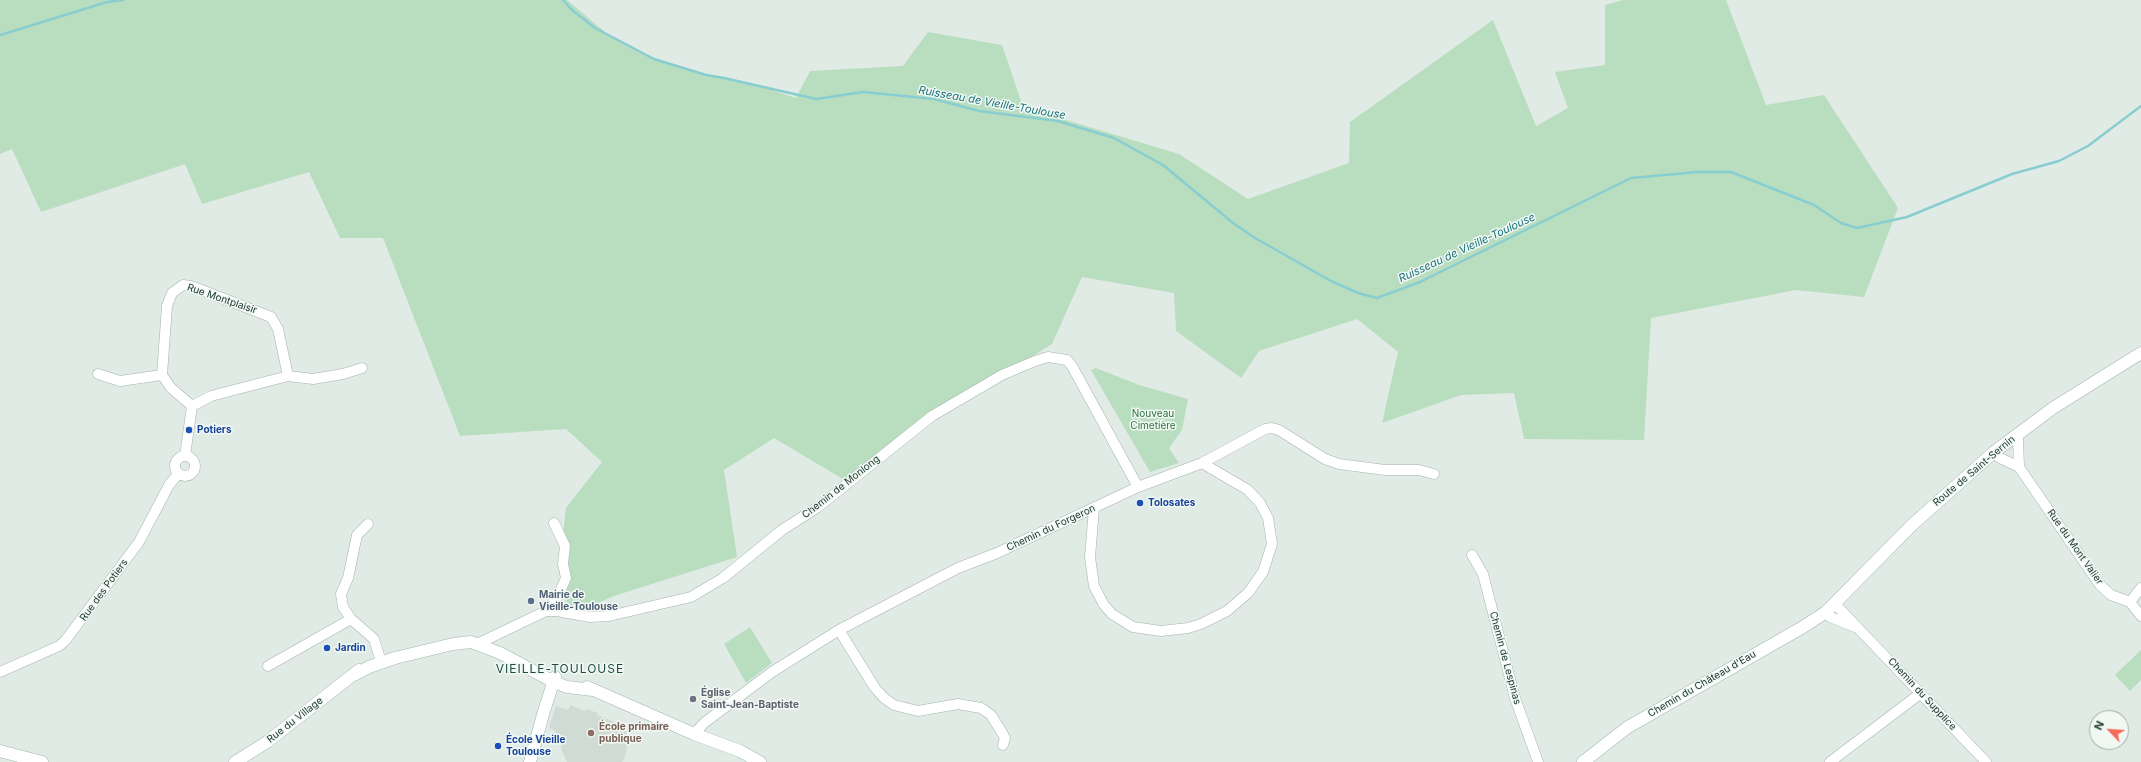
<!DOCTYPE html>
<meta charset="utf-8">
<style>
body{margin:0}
#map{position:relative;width:2141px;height:762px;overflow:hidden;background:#e1ebe5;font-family:Inter,sans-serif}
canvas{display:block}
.north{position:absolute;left:2089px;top:710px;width:40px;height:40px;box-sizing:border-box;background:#f1f8f4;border:1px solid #9eada6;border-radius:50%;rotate:295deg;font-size:11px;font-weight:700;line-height:16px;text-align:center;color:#213c32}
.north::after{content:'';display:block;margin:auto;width:14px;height:18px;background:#f36c57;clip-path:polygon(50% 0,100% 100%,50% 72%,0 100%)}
</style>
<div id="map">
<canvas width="2141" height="762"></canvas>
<div class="north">N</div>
</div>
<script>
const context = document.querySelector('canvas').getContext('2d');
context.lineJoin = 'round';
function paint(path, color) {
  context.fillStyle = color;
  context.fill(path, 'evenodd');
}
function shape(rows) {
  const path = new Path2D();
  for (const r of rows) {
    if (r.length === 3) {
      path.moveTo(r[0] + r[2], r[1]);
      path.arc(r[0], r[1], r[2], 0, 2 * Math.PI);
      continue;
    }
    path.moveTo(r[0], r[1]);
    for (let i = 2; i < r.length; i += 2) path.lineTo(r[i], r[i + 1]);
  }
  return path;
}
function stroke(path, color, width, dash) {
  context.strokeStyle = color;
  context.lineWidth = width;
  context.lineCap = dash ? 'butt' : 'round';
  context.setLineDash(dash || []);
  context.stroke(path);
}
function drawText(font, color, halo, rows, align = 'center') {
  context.font = font + ' Inter,sans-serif';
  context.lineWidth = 3;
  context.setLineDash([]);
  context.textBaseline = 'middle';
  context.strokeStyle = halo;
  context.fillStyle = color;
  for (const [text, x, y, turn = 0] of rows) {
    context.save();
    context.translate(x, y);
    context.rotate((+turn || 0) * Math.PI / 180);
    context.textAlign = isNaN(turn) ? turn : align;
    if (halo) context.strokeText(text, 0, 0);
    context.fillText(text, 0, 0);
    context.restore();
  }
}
paint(shape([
 [570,705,585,711,586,709,598,713,597,715,625,726,628,742,624,760,622,762,567,762,562,751,561,746,564,743,557,736,556,732,549,727,556,706,568,710]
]), '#cfdbd4');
paint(shape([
 [0,0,567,0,611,37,666,64,759,86,796,98,810,71,903,66,928,32,1002,45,1023,107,1179,154,1248,199,1349,163,1350,122,1493,20,1536,126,1568,108,1555,72,1605,65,1605,5,1623,0,1726,0,1766,105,1824,95,1898,208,1864,297,1796,290,1651,318,1644,440,1524,439,1514,393,1461,395,1382,423,1398,352,1357,319,1259,351,1241,378,1176,331,1174,293,1082,277,1052,344,931,420,853,485,774,438,724,470,737,557,614,596,577,612,567,604,559,571,566,508,602,462,566,429,460,436,383,238,340,238,309,172,202,204,185,164,41,212,12,149,0,154],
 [1096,368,1139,385,1188,399,1182,430,1169,448,1179,463,1150,472,1091,370],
 [750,627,772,663,746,683,724,644],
 [2141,650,2141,680,2130,691,2115,675]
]), '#b9ddbf');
stroke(shape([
 [563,0,572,10,595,28,654,59,706,75,724,78,816,99,863,92,934,99,979,111,1058,121,1114,138,1163,165,1233,223,1255,238,1331,281,1358,293,1377,298,1420,282,1631,178,1697,172,1731,172,1814,205,1841,223,1857,228,1907,217,2012,174,2059,161,2088,146,2141,106],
 [0,35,107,2,123,0]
]), '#88ced1', 2.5);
const street = shape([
 [98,374,120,381,162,375],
 [288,376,313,379,343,374,362,368],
 [2015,435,2018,439,2019,467,2100,585,2111,595,2130,602,2141,616],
 [1994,452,1998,457,2019,467],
 [185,466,10],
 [185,456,192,406,171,388,162,375,167,306,172,293,183,285,191,286,271,317,278,329,288,376,211,396,192,406],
 [1094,508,1090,557,1094,586,1104,605,1112,614,1133,627,1161,631,1188,628,1201,624,1227,611,1248,593,1263,572,1272,544,1268,518,1260,503,1248,490,1202,463],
 [368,524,357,535,348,578,341,594,343,607,351,619,374,639,381,662],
 [1472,555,1483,574,1515,698,1538,762],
 [2130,602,2141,588],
 [1835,604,1986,762],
 [546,611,558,596,566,578,563,564,565,546,554,523],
 [1826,612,1830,617,1855,627],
 [839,630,875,688,884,698,894,705,918,711,958,704,981,708,991,715,1001,731,1005,738,1003,745],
 [477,644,546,611,557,611,590,617,609,616,691,597,723,578,782,530,818,507,932,416,1002,375,1035,361,1048,357,1067,360,1072,366,1138,487],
 [268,666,351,619],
 [0,672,59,646,65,641,139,542,169,485,178,474],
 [694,734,704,723,772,672,839,630,958,568,997,553,1138,487,1202,463,1265,429,1272,428,1279,430,1325,459,1339,464,1385,470,1419,470,1434,474],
 [1830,762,1921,693]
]);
const secondary = shape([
 [354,675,369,667,395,658,453,644,471,642,500,653,554,682,567,687,593,690],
 [587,687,694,734,740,751,760,762],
 [0,751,42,762],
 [235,762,267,742,359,670],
 [530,762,544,711,555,677],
 [1583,762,1628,727,1803,627,1826,612,1912,525,1994,452,2053,408,2141,353]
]);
stroke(street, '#a4b3ac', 11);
stroke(secondary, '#9fb7ac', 13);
stroke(street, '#fff', 10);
stroke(secondary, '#fff', 12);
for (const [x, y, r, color] of [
 [189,430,4,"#1a4fb4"],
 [1140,503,4,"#1a4fb4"],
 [531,601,4,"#5c6f8a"],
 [327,648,4,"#1a4fb4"],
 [693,699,4,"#6b7280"],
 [591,733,4,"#8d6e63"],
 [498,746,4,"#1a4fb4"]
]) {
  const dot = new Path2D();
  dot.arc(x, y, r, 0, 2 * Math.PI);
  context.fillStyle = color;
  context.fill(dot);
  stroke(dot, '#f1f8f4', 1.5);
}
drawText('10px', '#213c32', '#f1f8f4', [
 ["Rue Montplaisir",222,299,19],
 ["Route de Saint-Sernin",1974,471,-40],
 ["Chemin de Monlong",841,487,-38],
 ["Chemin du Forgeron",1051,528,-25],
 ["Rue du Mont Valier",2075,547,55],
 ["Rue des Potiers",104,590,-54],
 ["Chemin de Lespinas",1505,658,75],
 ["Chemin du Château d'Eau",1702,684,-30],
 ["Chemin du Supplice",1922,694,47],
 ["Rue du Village",295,720,-38]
]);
drawText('10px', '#2b733f', '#f1f8f4', [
 ["Nouveau",1153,414],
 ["Cimetière",1153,426]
]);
drawText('bold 10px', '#164399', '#f1f8f4', [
 ["Potiers",197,430],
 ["Tolosates",1148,503],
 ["Jardin",335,648],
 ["École Vieille",506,740],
 ["Toulouse",506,752]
], 'left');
drawText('bold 10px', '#4e5e75', '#f1f8f4', [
 ["Mairie de",539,595],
 ["Vieille-Toulouse",539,607]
], 'left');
drawText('bold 10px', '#5b616d', '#f1f8f4', [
 ["Église",701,693],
 ["Saint-Jean-Baptiste",701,705]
], 'left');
drawText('bold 10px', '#785e54', '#f1f8f4', [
 ["École primaire",599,727],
 ["publique",599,739]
], 'left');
drawText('italic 11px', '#1a7379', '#f1f8f4', [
 ["Ruisseau de Vieille-Toulouse",992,103,10],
 ["Ruisseau de Vieille-Toulouse",1467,248,-25]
]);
context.letterSpacing = '1px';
drawText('12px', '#1d4e3d', '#f1f8f4', [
 ["VIEILLE-TOULOUSE",560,669]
]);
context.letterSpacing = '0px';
</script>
